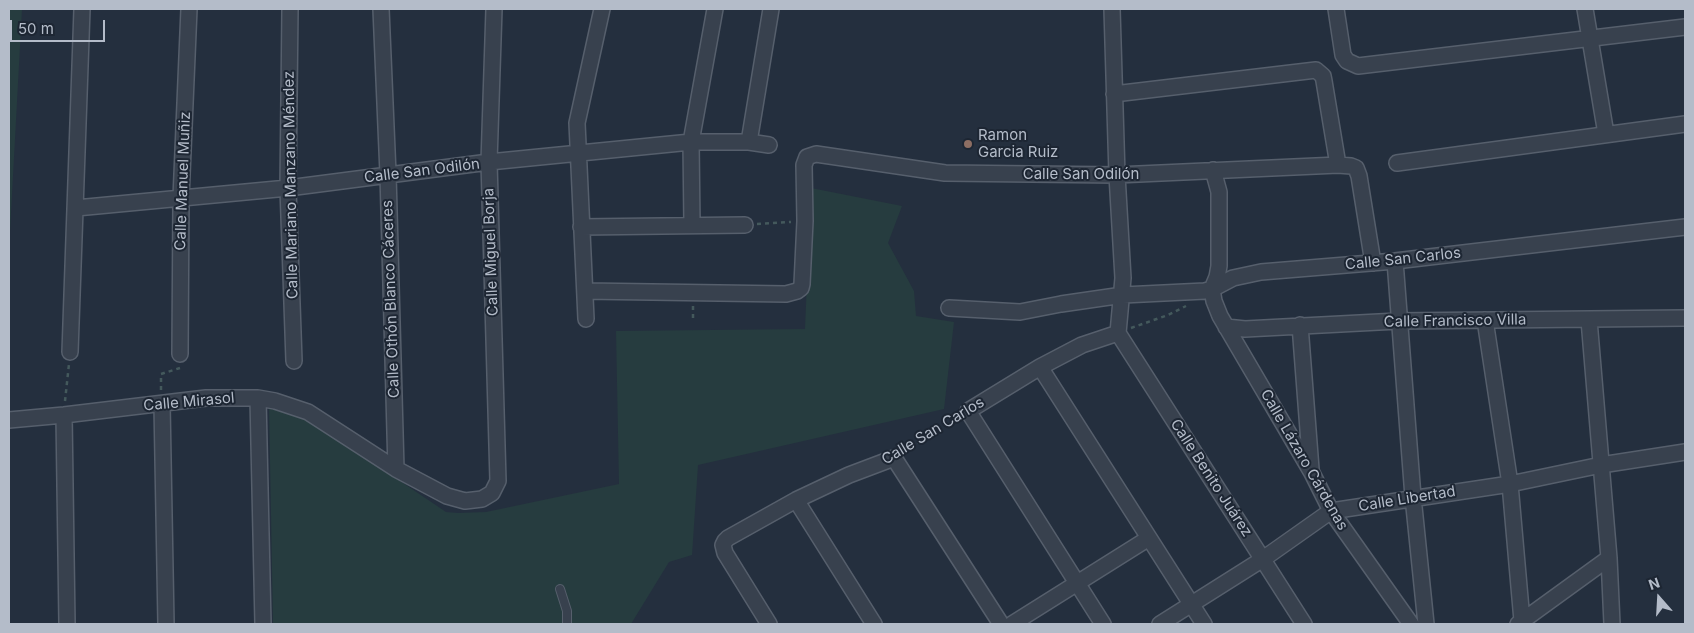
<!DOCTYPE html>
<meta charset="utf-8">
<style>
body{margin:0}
#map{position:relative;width:1694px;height:633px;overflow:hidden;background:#242f3e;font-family:Inter,sans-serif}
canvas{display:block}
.frame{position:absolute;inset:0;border:10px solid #b4bcc9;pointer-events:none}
.north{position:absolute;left:1634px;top:573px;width:50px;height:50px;-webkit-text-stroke:4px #1d2633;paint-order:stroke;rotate:341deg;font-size:14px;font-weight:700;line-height:20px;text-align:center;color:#b4bcc9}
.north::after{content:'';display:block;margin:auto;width:18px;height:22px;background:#b4bcc9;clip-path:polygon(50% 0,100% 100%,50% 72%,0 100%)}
.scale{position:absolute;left:10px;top:20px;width:95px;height:22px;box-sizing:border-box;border:2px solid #b4bcc9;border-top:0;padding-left:6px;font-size:15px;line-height:18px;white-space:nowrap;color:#b4bcc9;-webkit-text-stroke:4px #1d2633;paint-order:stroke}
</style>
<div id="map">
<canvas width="1694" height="633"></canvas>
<div class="frame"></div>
<div class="north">N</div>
<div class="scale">50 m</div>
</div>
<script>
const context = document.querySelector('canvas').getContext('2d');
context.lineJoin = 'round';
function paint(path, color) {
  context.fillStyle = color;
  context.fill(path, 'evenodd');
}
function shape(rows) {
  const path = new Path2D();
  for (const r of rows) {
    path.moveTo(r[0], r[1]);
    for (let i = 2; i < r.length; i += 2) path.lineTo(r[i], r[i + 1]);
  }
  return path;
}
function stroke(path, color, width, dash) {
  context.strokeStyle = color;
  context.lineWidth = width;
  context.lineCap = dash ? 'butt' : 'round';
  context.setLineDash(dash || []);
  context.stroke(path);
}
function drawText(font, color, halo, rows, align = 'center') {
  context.font = font + ' Inter,sans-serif';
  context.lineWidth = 4;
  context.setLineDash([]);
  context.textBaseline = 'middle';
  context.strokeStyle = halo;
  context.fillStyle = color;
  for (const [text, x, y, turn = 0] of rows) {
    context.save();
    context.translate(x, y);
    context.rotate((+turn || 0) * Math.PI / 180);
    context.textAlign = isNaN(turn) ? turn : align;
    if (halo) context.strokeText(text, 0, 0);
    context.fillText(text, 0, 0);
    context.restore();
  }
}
paint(shape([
 [9,9,22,9,9,250],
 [811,188,902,206,888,243,914,291,916,316,954,322,944,409,698,465,692,555,669,562,631,624,273,624,269,405,314,423,446,512,458,513,486,512,619,484,616,331,805,329]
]), '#263c3f');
const lane = shape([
 [560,589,567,611,567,624]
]);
const street = shape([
 [290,9,288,188,294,361],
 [381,9,388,174,396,469],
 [1112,9,1117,175,1123,278,1118,333],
 [1336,9,1343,55,1347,61,1358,66,1685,27],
 [1585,9,1606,134],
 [1114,94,1316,70,1323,76,1324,81,1338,165],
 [749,142,771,9],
 [1397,163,1685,124],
 [76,208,288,188,489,162,691,142,749,142,769,145],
 [692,225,691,142,715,9],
 [581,227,745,225],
 [1395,261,1413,497,1426,624],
 [1212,289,1214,301,1220,316,1312,473,1331,511,1411,624],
 [1212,289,1217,277,1219,266,1219,192,1213,170],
 [585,291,786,294,797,291,801,288,802,284,805,221,804,165,807,157,816,154,945,173,1117,175,1338,165,1351,166,1356,168,1359,176,1373,263],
 [949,308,1020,312,1061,304,1123,295,1205,291,1212,289,1233,278,1261,272,1395,261,1685,227],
 [586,319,577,123,602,9],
 [1485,320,1510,484,1522,621],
 [1589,320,1609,558,1612,624],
 [1300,325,1311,469],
 [1226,327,1245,329,1398,321,1685,318],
 [1118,333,1304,624],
 [70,352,82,9],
 [180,354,181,198,189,9],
 [1040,367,1204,624],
 [258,398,263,624],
 [162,404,166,624],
 [64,415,67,624],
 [9,420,64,415,206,398,258,398,275,401,308,412,396,469,447,496,465,501,482,499,492,493,498,481,489,162,494,9],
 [796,500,874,624],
 [769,624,725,553,723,545,725,541,728,538,796,500,849,475,894,458,1001,624],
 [1012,624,1149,538],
 [1103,624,968,411,1040,367,1082,345,1118,333],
 [1160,624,1263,559,1331,511,1510,484,1601,465,1685,452],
 [1518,624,1609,558]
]);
stroke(lane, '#565f6c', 10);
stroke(street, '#565f6c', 18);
stroke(shape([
 [757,224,791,222],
 [693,306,693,320],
 [1131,328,1168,315,1186,306],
 [161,390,161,374,180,368],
 [65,401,69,364],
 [904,452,956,418]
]), '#44595c', 2.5, [4, 4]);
stroke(lane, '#38414e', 8);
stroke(street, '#38414e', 15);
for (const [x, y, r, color] of [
 [968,144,5,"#8d6e63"]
]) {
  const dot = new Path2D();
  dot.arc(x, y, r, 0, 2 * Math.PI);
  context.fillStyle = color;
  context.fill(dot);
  stroke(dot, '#1d2633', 2);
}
drawText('15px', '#b4bcc9', '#1d2633', [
 ["Ramon",978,135],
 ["Garcia Ruiz",978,152]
], 'left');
drawText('15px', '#b4bcc9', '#1d2633', [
 ["Calle San Odilón",422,171,-7],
 ["Calle San Odilón",1081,174],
 ["Calle Manuel Muñiz",183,181,-88],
 ["Calle Mariano Manzano Méndez",291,185,-91],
 ["Calle Miguel Borja",491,252,-92],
 ["Calle San Carlos",1403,259,-6],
 ["Calle Othón Blanco Cáceres",391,299,-92],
 ["Calle Francisco Villa",1455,321,-1],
 ["Calle Mirasol",189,402,-5],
 ["Calle San Carlos",933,431,-31],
 ["Calle Lázaro Cárdenas",1304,460,60],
 ["Calle Benito Juárez",1211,478,57],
 ["Calle Libertad",1407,499,-9]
]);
</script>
